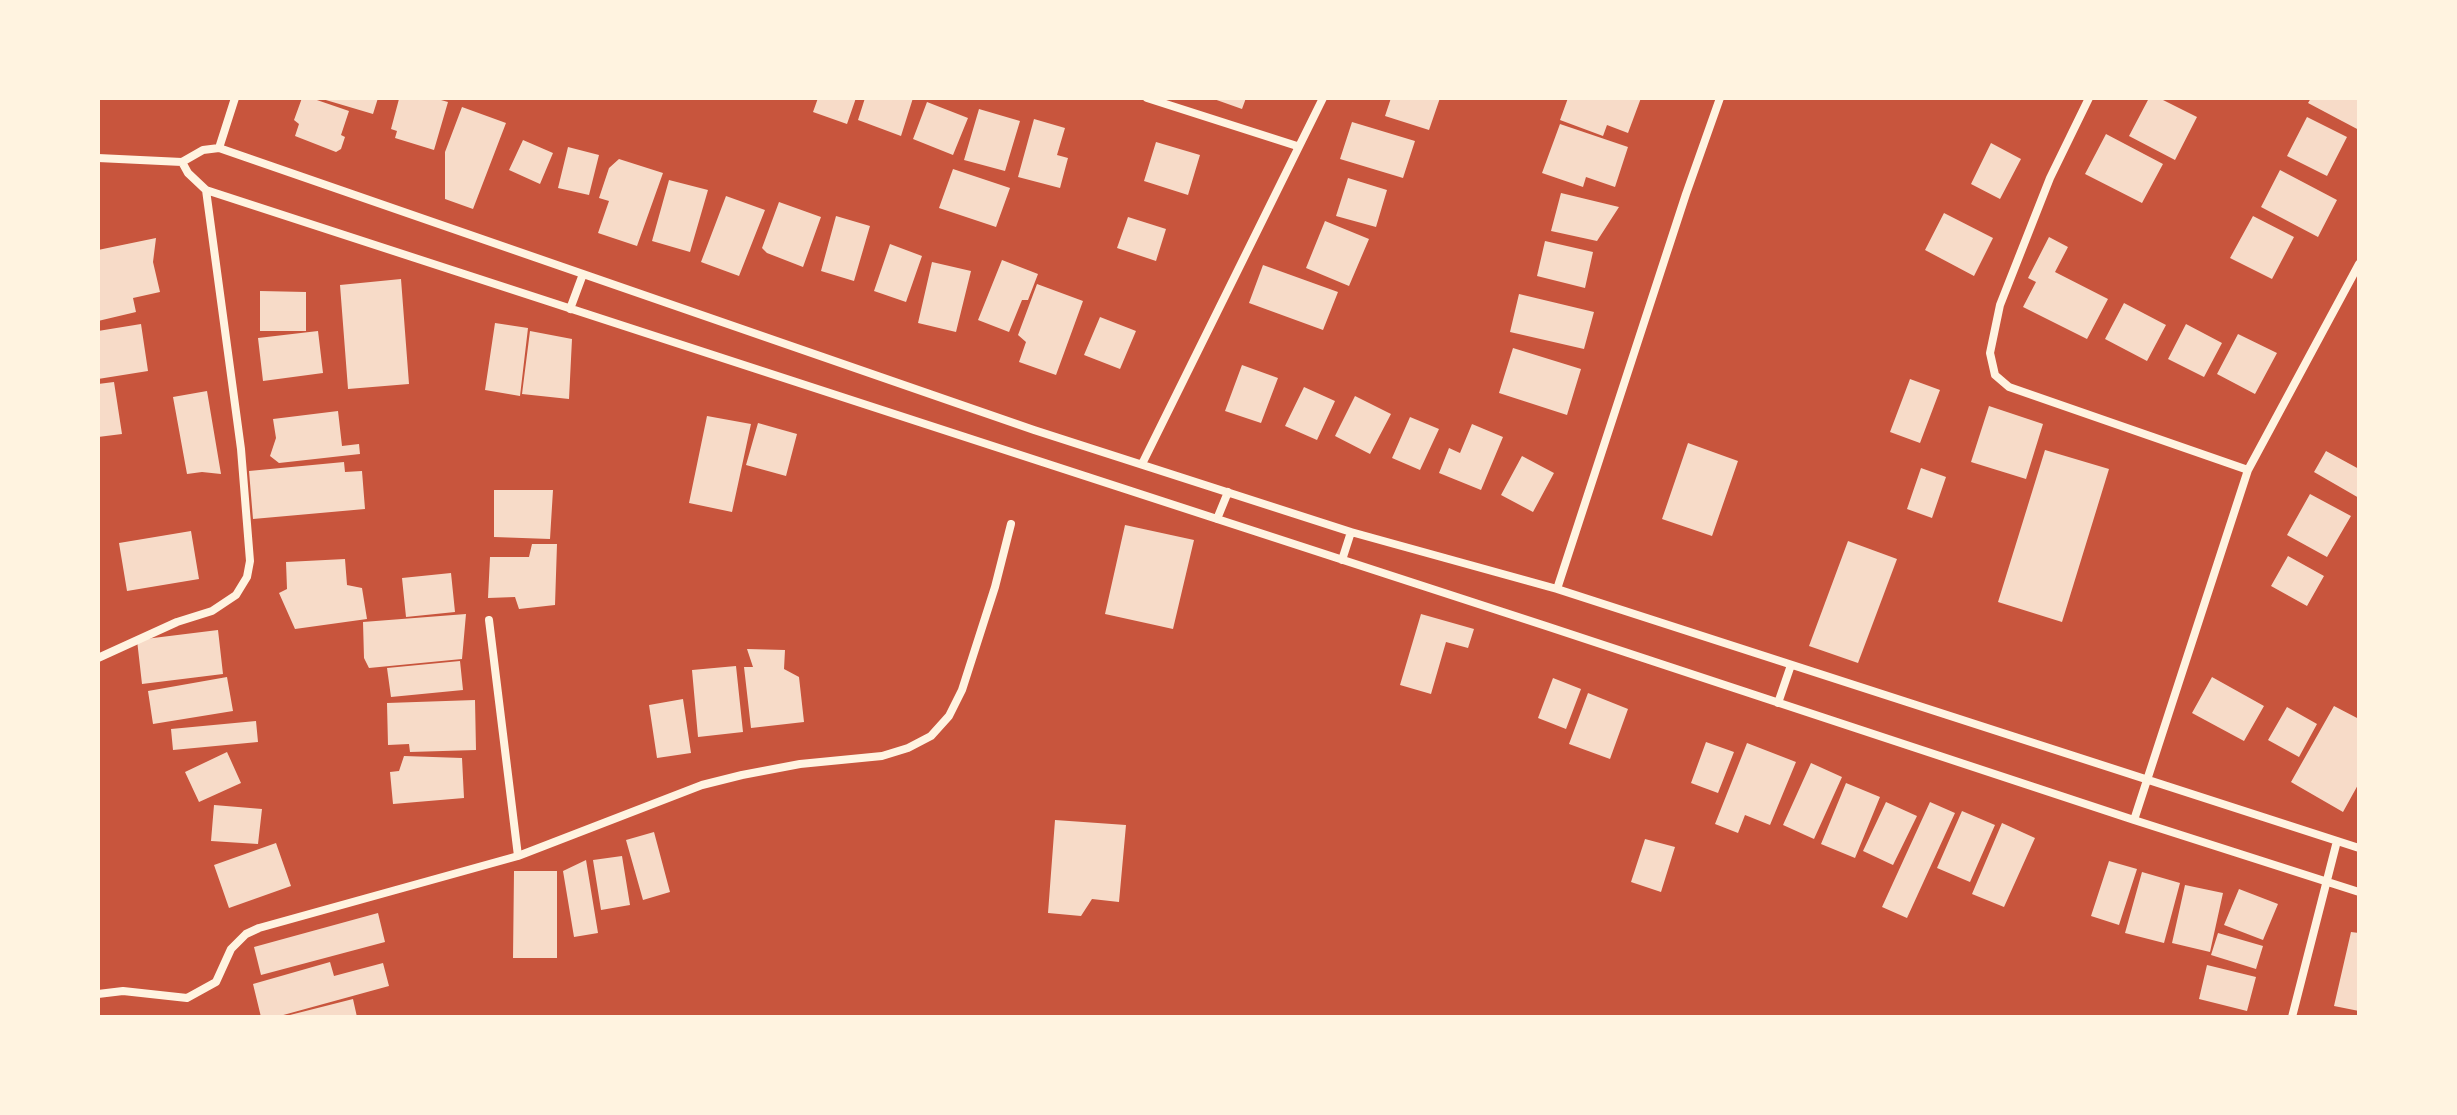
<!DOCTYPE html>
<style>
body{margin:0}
#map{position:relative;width:2457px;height:1115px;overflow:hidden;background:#c8553d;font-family:"Public Sans",sans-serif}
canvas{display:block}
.frame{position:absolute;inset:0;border:100px solid #fff3e0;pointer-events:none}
</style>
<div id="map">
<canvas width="2457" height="1115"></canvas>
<div class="frame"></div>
</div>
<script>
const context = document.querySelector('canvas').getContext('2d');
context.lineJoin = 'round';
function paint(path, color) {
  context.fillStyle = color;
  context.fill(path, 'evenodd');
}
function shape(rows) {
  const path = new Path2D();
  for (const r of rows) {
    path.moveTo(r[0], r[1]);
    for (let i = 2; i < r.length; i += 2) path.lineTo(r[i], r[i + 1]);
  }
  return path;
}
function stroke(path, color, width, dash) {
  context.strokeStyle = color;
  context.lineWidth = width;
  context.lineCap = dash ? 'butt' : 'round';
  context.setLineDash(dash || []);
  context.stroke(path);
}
paint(shape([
 [302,98,311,98,349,111,341,135,345,137,341,149,336,152,295,136,299,124,294,120],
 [319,98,378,98,373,114],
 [403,98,434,98,448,102,434,150,395,138,397,131,391,129,399,99],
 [818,98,856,98,847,124,813,112],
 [865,98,913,98,901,136,858,120],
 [1211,98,1246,98,1242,109],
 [1391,98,1440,98,1429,130,1385,116],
 [1568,98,1641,98,1628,133,1607,125,1603,136,1560,120],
 [2149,98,2159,98,2197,117,2175,160,2129,136],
 [2311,98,2359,98,2359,130,2308,103],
 [927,102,968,118,953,155,913,139],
 [462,107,506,123,473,209,445,199,445,152],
 [979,109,1020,121,1005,171,964,160],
 [2307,117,2347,137,2327,176,2287,156],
 [1034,119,1065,128,1057,155,1068,158,1060,188,1018,177],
 [1352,122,1415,141,1403,178,1340,159],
 [1560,124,1628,147,1615,187,1586,177,1583,187,1542,173],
 [2106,134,2163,164,2142,203,2085,174],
 [523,140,553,153,540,184,509,170],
 [1156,142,1200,155,1188,195,1144,181],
 [1991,143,2021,159,2000,199,1971,184],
 [568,147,599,155,589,195,558,188],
 [619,159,663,173,637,246,598,233,609,201,599,198,609,168],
 [953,169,1010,188,996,227,939,208],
 [2280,170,2337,200,2318,237,2261,207],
 [1348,178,1387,190,1376,227,1336,216],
 [669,180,708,190,690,252,652,241],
 [1561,193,1619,207,1597,241,1551,231],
 [726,196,765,210,739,276,701,262],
 [779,202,821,217,803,267,767,253,762,248],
 [1944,213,1993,238,1974,276,1925,250],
 [836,216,870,226,854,281,821,271],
 [2253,216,2294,237,2272,279,2230,258],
 [1128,217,1166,229,1156,261,1117,248],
 [1325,221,1369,239,1349,286,1306,268],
 [2049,237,2068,247,2055,272,2108,299,2087,339,2023,307,2036,282,2028,278],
 [156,238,153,262,160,292,133,298,136,312,98,321,98,250],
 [1545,241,1593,252,1585,288,1537,276],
 [890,244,922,256,906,302,874,291],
 [1002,260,1038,274,1028,300,1022,300,1009,332,978,320],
 [932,262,971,271,956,332,918,323],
 [1263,265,1338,292,1323,330,1249,303],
 [401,279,409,384,348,389,340,285],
 [1037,284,1083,301,1056,375,1019,362,1026,342,1018,335],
 [260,291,306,292,306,331,260,331],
 [1519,294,1594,312,1584,349,1510,332],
 [2124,303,2166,325,2147,361,2105,339],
 [1100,317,1136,331,1120,369,1084,355],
 [495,323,528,328,520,396,485,390],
 [141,324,148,371,98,379,98,331],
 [2186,324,2222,343,2204,377,2168,359],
 [318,331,323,373,263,381,258,338],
 [530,331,572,339,569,399,522,394],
 [2238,334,2277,353,2255,394,2217,374],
 [1513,348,1581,369,1567,415,1499,393],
 [1242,365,1278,378,1261,423,1225,411],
 [1910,379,1940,390,1920,443,1890,432],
 [114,382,122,434,98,437,98,384],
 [1304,387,1335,401,1317,440,1285,426],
 [207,391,221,474,202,472,187,474,173,397],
 [1355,396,1391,414,1370,454,1335,436],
 [1989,406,2043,424,2026,479,1971,462],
 [338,411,342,446,359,444,360,454,279,463,270,456,276,438,273,419],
 [707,416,751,424,732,512,689,503],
 [1410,417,1439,429,1420,470,1392,458],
 [758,423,797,434,786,476,746,465],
 [1472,424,1503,437,1481,490,1439,473,1449,448,1460,453],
 [1688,443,1738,461,1712,536,1662,519],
 [2045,450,2109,469,2062,622,1998,602],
 [2326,451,2359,469,2359,498,2314,472],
 [1522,456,1554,473,1533,512,1501,495],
 [344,462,345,472,362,471,365,509,253,519,249,471],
 [1921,468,1946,477,1932,518,1907,509],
 [494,490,553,490,550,539,494,537],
 [2310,494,2351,516,2327,557,2287,535],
 [1125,525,1194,540,1173,629,1105,614],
 [191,531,199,579,127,591,119,543],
 [1848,541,1897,559,1858,663,1809,646],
 [532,544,557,544,555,605,519,609,515,597,488,598,490,557,529,557],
 [2288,556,2324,576,2307,606,2271,586],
 [345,559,347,585,362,588,367,619,295,629,279,593,287,589,286,562],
 [451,573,455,612,406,617,402,578],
 [466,614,462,659,369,668,364,658,363,622],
 [1421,614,1474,629,1468,648,1446,642,1431,694,1400,685],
 [218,630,223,674,142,684,137,640],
 [747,649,785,650,784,669,799,677,804,722,751,728,744,667,753,667],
 [460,661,463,690,391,697,387,668],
 [736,666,743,732,698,737,692,670],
 [227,677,233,711,153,724,148,691],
 [2212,677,2264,706,2244,741,2192,713],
 [1553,678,1581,689,1566,729,1538,718],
 [1588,693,1628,709,1610,759,1569,744],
 [683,699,691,753,657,758,649,705],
 [475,700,476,750,410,752,409,744,388,745,387,703],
 [2334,706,2359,719,2359,783,2343,812,2291,782],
 [2287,707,2317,724,2299,757,2268,740],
 [256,721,258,742,173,750,171,729],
 [1706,742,1734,752,1718,793,1691,783],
 [1747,743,1796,762,1770,825,1745,815,1738,833,1715,824],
 [227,752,241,783,199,802,185,772],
 [404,756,462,758,464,798,393,804,390,772,399,771],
 [1811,763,1842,777,1814,839,1783,825],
 [1846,783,1880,797,1855,858,1821,844],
 [1886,802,1917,816,1893,865,1863,851],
 [1930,802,1955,813,1907,918,1882,907],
 [214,805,262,809,258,844,211,841],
 [1962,811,1995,825,1970,882,1937,868],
 [1055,820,1126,825,1119,902,1092,899,1081,916,1048,913],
 [2002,823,2035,838,2004,907,1972,894],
 [654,832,670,892,643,900,626,840],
 [1645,839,1675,847,1661,892,1631,882],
 [276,843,291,886,229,908,214,865],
 [622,856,630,905,601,910,593,860],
 [586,860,598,933,574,937,563,871],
 [2109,861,2137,869,2119,925,2091,916],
 [514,871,557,871,557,958,513,958],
 [2142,872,2180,883,2164,943,2125,933],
 [2185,885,2223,893,2210,952,2172,943],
 [2239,889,2278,904,2263,940,2224,925],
 [378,913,385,942,261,975,254,947],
 [2351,932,2359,933,2359,1011,2334,1006],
 [2218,933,2263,946,2256,969,2211,955],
 [330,962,334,976,383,963,389,986,276,1017,261,1017,253,984],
 [2207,965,2256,977,2247,1011,2199,999],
 [353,999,357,1017,286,1017,286,1016]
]), '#f7dbc8');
stroke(shape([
 [1147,98,1297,146],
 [2089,98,2050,178,2000,305,1990,353,1995,375,2009,387,2248,470],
 [219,148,235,98],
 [98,158,182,162,203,150,219,148,1034,430,1351,532,1557,589,2359,848],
 [182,162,188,173,206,190,1546,626,2134,820,2359,892],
 [570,309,583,274],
 [1142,464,1323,98],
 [1217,519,1228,492],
 [1342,560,1351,532],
 [1557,589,1686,194,1720,98],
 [489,620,518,856],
 [98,658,177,622,212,611,236,595,247,577,250,561,241,449,206,190],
 [1778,703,1791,665],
 [2134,820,2248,470,2359,264],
 [98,994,123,991,187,998,216,982,231,949,246,934,259,928,518,856,702,785,742,775,800,764,882,756,908,748,931,736,949,716,962,690,995,587,1011,524],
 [2292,1017,2337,841]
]), '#fff3e0', 8);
</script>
